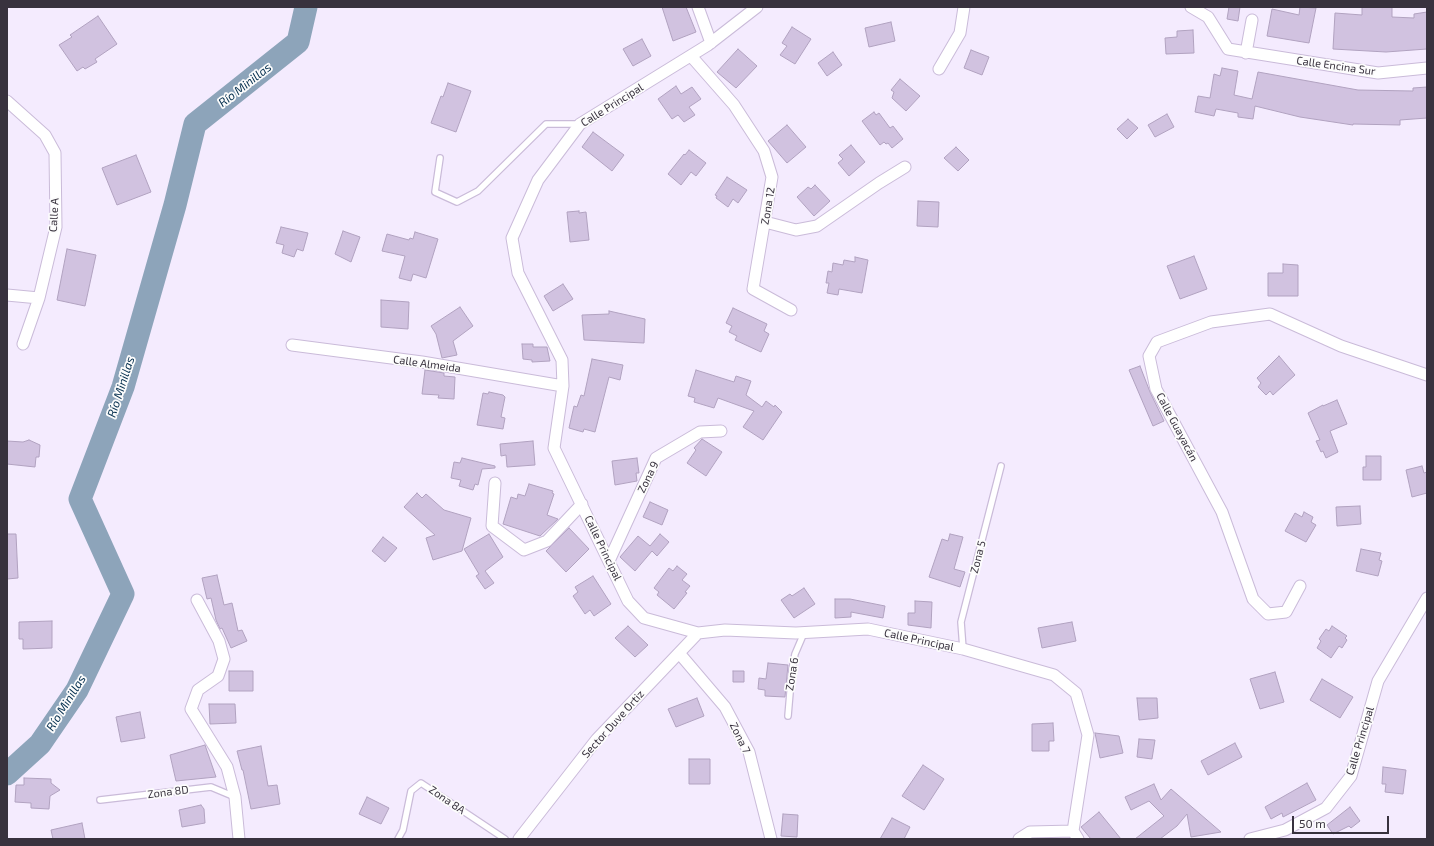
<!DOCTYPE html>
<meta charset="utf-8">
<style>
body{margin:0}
#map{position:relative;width:1434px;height:846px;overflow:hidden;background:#f4ebfe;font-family:"Exo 2",sans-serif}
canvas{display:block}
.frame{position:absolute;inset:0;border:8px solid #38323e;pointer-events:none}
.scale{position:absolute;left:1292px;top:816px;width:97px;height:18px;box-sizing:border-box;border:2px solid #38323e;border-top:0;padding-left:5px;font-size:12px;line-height:14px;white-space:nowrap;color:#38323e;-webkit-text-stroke:3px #fcfcfc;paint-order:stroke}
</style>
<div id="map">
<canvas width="1434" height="846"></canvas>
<div class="frame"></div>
<div class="scale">50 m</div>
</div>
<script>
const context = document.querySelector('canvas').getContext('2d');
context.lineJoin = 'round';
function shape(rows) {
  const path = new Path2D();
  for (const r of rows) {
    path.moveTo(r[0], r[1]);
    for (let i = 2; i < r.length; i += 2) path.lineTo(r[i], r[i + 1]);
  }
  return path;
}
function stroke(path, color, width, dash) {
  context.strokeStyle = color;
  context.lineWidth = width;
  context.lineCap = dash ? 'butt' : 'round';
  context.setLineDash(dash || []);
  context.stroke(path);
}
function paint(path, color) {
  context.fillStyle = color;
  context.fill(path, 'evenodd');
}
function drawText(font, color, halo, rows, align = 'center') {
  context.font = font + ' "Exo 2",sans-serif';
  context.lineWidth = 3.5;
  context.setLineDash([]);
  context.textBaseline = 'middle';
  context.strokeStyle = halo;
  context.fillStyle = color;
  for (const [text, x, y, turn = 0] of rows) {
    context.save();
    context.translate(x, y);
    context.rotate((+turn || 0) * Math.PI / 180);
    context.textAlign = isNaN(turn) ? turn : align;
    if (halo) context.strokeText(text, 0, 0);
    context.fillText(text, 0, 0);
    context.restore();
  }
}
stroke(shape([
 [7,774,40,744,77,690,123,594,80,499,123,387,175,205,195,124,298,42,306,7]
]), '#8da4ba', 23);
const building = shape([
 [662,7,686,7,696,32,673,41,662,7],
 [1229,7,1240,7,1238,21,1227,19,1229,7],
 [1300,7,1316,8,1309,43,1267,36,1272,9,1299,15,1300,7],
 [1362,7,1392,7,1392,17,1414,18,1414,14,1427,12,1427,49,1386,52,1333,49,1335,13,1362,15,1362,7],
 [98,16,117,44,95,59,97,62,85,69,83,67,77,71,59,45,72,37,70,35,98,16],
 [891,22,895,41,869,47,865,28,891,22],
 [792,27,811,39,795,64,780,55,787,46,782,43,792,27],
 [1193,30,1194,53,1166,54,1165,38,1177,37,1177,31,1193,30],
 [642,39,651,56,633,66,623,49,642,39],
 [738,49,757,66,736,88,717,72,738,49],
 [971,50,989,57,982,75,964,68,971,50],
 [833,52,842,65,827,76,818,63,833,52],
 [1222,68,1238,71,1234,95,1252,99,1258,72,1358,90,1413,91,1413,88,1427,87,1427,118,1400,120,1400,125,1353,124,1353,125,1300,117,1255,106,1253,119,1238,117,1238,113,1216,109,1214,116,1195,112,1198,96,1210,98,1214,74,1220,76,1222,68],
 [900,79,920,96,906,111,892,98,894,92,891,90,900,79],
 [448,83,471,91,456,132,431,123,441,96,443,97,448,83],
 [676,86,681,94,692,87,701,99,689,107,695,115,684,122,678,115,672,119,658,99,676,86],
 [874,112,876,115,879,113,890,128,893,126,903,139,892,148,888,143,886,144,884,142,880,145,862,121,874,112],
 [1167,114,1174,127,1155,137,1148,125,1167,114],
 [1128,119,1138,128,1127,139,1117,129,1128,119],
 [787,125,806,147,787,163,768,141,787,125],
 [593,132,624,155,612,171,582,147,593,132],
 [851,145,865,162,849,176,838,163,843,159,839,155,851,145],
 [956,147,969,160,958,171,944,158,956,147],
 [689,150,706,163,696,176,691,172,681,185,668,174,684,154,685,155,689,150],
 [136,155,151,192,117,205,102,168,136,155],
 [727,177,747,190,738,203,733,199,728,207,716,198,717,196,715,195,727,177],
 [815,185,830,201,814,216,797,197,808,187,811,189,815,185],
 [918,201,939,202,938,227,917,226,918,201],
 [579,211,579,213,586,212,589,240,570,242,567,212,579,211],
 [281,227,308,233,303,251,297,249,294,257,282,253,284,245,276,243,281,227],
 [343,231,360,237,351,262,335,254,343,231],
 [415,232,438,239,426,278,413,274,411,281,399,278,405,256,382,251,387,234,409,240,410,238,413,239,415,232],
 [67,249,96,255,85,306,57,300,67,249],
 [1194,256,1207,289,1180,299,1167,266,1194,256],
 [855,257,868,260,862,293,839,289,838,295,827,293,829,283,826,283,828,271,832,272,833,263,843,265,844,260,855,262,855,257],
 [1283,264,1298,265,1298,296,1268,296,1268,273,1283,273,1283,264],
 [563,284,573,299,553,311,544,296,563,284],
 [381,300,409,302,408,329,381,327,381,300],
 [460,307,473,326,453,341,457,355,442,358,436,334,431,326,460,307],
 [733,308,767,324,764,331,769,334,761,352,735,340,737,336,729,332,732,326,726,323,733,308],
 [609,311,645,319,644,343,584,340,582,315,609,314,609,311],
 [522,344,533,344,533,347,547,347,550,361,532,362,532,360,523,359,522,344],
 [1279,356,1295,375,1273,395,1270,391,1266,395,1258,387,1261,383,1257,378,1279,356],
 [592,359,623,365,620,380,609,377,595,432,584,429,583,432,569,428,574,406,577,407,581,395,584,396,592,359],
 [1140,366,1150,392,1164,421,1153,426,1129,370,1140,366],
 [425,370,444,373,444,376,455,377,454,399,438,398,439,395,422,394,425,370],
 [696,370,734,382,736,376,751,381,746,395,762,407,766,401,774,407,775,405,782,412,763,440,743,427,754,411,718,398,714,408,694,402,695,398,688,396,696,370],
 [489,392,503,395,505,397,501,417,505,418,503,429,477,425,483,393,488,394,489,392],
 [1337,400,1347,424,1330,431,1338,452,1326,458,1323,451,1321,452,1316,441,1320,440,1308,413,1323,405,1323,406,1337,400],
 [702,439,722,452,706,476,687,463,696,450,694,448,702,439],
 [29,440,40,445,39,457,36,457,35,467,7,464,7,441,23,442,29,440],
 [533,441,535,465,507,467,506,455,501,456,500,444,533,441],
 [1366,456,1381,456,1381,480,1363,480,1363,467,1366,467,1366,456],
 [462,458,495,466,495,468,482,469,478,485,475,484,473,490,459,486,461,480,451,478,454,462,460,463,462,458],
 [637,458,639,473,636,473,637,481,615,485,612,461,637,458],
 [1422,466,1424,473,1427,472,1427,493,1412,497,1406,470,1422,466],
 [529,484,553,491,552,493,554,494,547,515,558,519,540,536,503,524,511,497,517,499,518,494,525,496,529,484],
 [417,493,422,498,426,494,444,510,471,518,462,551,433,560,426,538,435,535,404,507,417,493],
 [650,502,668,510,662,525,643,517,650,502],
 [1360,506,1361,524,1337,526,1336,507,1360,506],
 [1304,512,1313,517,1311,522,1316,525,1306,542,1285,531,1295,513,1302,517,1304,512],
 [569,528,589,549,566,572,546,551,569,528],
 [7,534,16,534,18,578,7,579,7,534],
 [489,534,503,557,485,571,494,583,485,589,476,576,479,574,464,549,489,534],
 [660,534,669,542,657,556,652,551,635,571,620,557,638,536,650,546,660,534],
 [950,534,963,537,954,569,965,572,960,587,929,577,942,539,948,541,950,534],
 [383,537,397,548,385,562,372,551,383,537],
 [1361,549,1381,553,1379,560,1382,561,1378,576,1356,571,1361,549],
 [677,566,687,574,682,580,690,586,685,592,687,593,674,609,657,595,659,592,654,588,669,568,673,571,677,566],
 [217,575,224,605,232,603,238,631,242,630,247,641,231,648,222,628,220,629,216,620,211,598,207,599,202,578,217,575],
 [593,576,611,604,594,616,590,610,585,614,573,596,578,592,575,587,593,576],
 [804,588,815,604,794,618,781,600,790,594,792,596,804,588],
 [835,599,850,599,885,606,883,618,851,612,851,617,835,618,835,599],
 [915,601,932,602,931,628,908,625,908,613,915,613,915,601],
 [52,621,52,648,23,649,23,639,19,639,19,622,52,621],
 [1072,622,1076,641,1042,648,1038,628,1072,622],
 [628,626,648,645,635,657,615,638,628,626],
 [1332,626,1347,636,1345,638,1347,640,1342,648,1339,646,1331,658,1317,648,1321,641,1319,639,1326,629,1329,631,1332,626],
 [768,663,788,665,785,697,765,696,765,690,758,689,759,678,766,679,768,663],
 [229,671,253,671,253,691,229,691,229,671],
 [733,671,744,671,744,682,733,682,733,671],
 [1275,672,1284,702,1260,709,1250,679,1275,672],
 [1322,679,1353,697,1340,718,1310,700,1322,679],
 [697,698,704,716,676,727,668,709,697,698],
 [1137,698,1157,698,1158,718,1139,720,1137,698],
 [209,704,235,704,236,723,210,724,209,704],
 [140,712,145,738,121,742,116,717,140,712],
 [1053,723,1054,741,1049,741,1049,751,1032,751,1032,724,1053,723],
 [1095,733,1119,736,1123,753,1100,758,1095,733],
 [1139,739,1155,740,1152,759,1137,757,1139,739],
 [1235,743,1242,757,1208,775,1201,761,1235,743],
 [205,745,216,777,176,781,170,755,205,745],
 [261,746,268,786,277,785,280,804,251,809,243,770,242,770,237,751,261,746],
 [689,759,710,759,710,784,689,784,689,759],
 [923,765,944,779,924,810,902,796,923,765],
 [1383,767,1406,770,1403,794,1385,792,1386,784,1382,784,1383,767],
 [24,778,51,779,51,783,60,790,50,796,49,809,31,808,31,803,15,802,16,785,24,785,24,778],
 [1307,783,1316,800,1283,817,1282,813,1271,819,1265,807,1307,783],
 [1154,784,1161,800,1171,789,1221,832,1191,837,1187,814,1177,826,1160,839,1135,839,1164,816,1149,801,1131,810,1125,797,1154,784],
 [367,797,389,808,381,824,359,814,367,797],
 [201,805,204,809,205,823,182,827,179,810,201,805],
 [1350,807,1360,821,1351,828,1349,826,1333,834,1327,825,1350,807],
 [1099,812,1121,839,1091,839,1081,827,1099,812],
 [783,814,798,815,797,837,781,836,783,814],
 [892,818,910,827,904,839,880,839,892,818],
 [82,823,85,839,53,839,51,830,82,823]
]);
paint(building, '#d1c2e0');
stroke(building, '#b1a2c0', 1);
const service = shape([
 [440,158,435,192,457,202,478,191,546,124,579,124],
 [963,649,961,622,1001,466],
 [788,716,792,669,795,654,804,633],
 [100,800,211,787,235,797],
 [398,839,403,830,411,791,421,783,505,839]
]);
const minor = shape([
 [698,7,711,43],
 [757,7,708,45,580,124,538,180,512,238,518,273,562,360,563,386,554,448,628,601,644,618,698,633,725,630,796,633,868,629,963,649,1054,675,1076,693,1088,735,1073,831,1078,839],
 [1191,7,1208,17,1228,49,1378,73,1427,68],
 [1246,53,1252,20],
 [691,56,734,105,764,151,772,177,753,289,791,310],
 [939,69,960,33,964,7],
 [7,101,45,135,55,153,56,227,39,298,23,344],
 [765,222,796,230,817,226,879,183,905,167],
 [7,295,39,298],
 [292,345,422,362,563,386],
 [495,483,492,526,524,550,547,541,582,504],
 [609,561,656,458,700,432,721,431],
 [1300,586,1286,612,1268,614,1253,599,1222,512,1156,389,1149,356,1157,342,1211,322,1270,314,1341,346,1427,375],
 [197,600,219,641,224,659,218,676,198,690,191,709,227,767,235,797,239,839],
 [679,653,725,707,749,752,771,839],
 [519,839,597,739,698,633],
 [1019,839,1030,832,1073,831],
 [1250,839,1285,830,1326,808,1351,776,1378,681,1427,598]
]);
stroke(service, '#cabbd9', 8);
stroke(minor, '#cabbd9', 13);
stroke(service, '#fff', 5.5);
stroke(minor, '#fff', 11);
drawText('11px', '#38323e', '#fcfcfc', [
 ["Calle Encina Sur",1336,66,8],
 ["Calle Principal",612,105,-32],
 ["Zona 12",768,206,-80],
 ["Calle A",54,215,-87],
 ["Calle Almeida",427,364,8],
 ["Calle Guayacán",1177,427,62],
 ["Zona 9",648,477,-64],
 ["Calle Principal",603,548,64],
 ["Zona 5",978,557,-76],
 ["Calle Principal",919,640,12],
 ["Zona 6",792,674,-81],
 ["Sector Duve Ortiz",613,724,-48],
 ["Zona 7",740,738,64],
 ["Calle Principal",1360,741,-73],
 ["Zona 8D",168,792,-7],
 ["Zona 8A",447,800,34]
]);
drawText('italic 12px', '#052f4e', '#fcfcfc', [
 ["Río Minillas",245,85,-38],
 ["Río Minillas",121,387,-72],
 ["Río Minillas",66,703,-58]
]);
</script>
